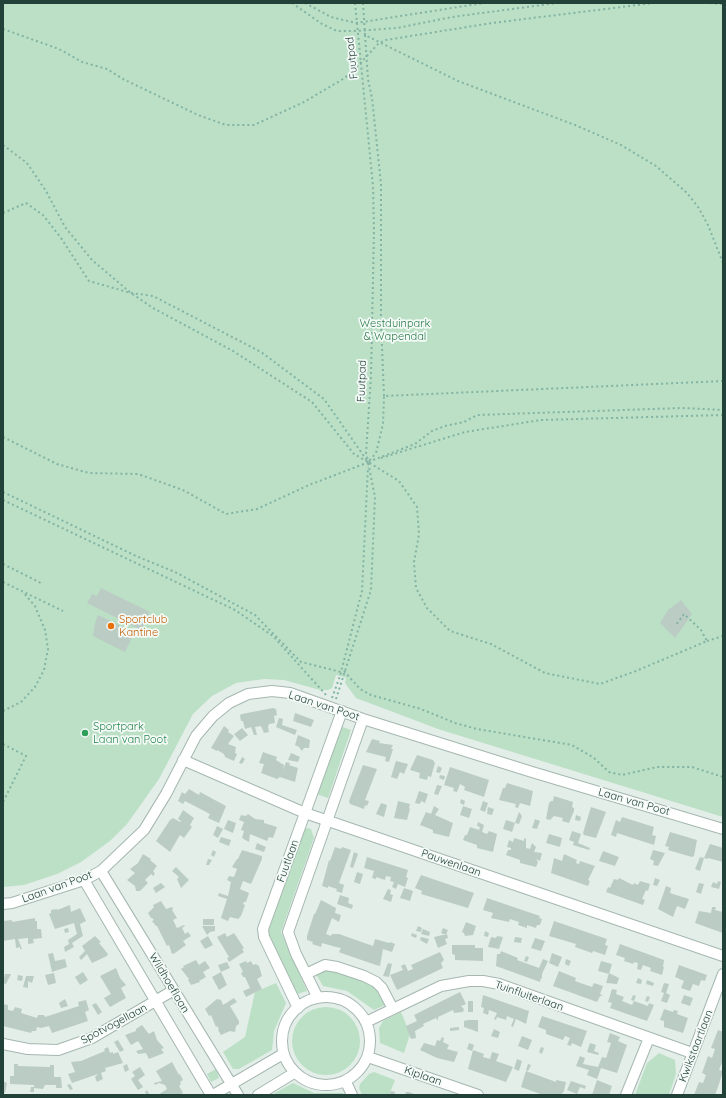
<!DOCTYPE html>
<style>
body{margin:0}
#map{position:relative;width:726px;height:1098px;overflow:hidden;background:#e3eee9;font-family:Quicksand,sans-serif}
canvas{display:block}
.frame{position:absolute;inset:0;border:4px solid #224138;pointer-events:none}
</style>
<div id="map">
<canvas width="726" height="1098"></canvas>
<div class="frame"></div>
</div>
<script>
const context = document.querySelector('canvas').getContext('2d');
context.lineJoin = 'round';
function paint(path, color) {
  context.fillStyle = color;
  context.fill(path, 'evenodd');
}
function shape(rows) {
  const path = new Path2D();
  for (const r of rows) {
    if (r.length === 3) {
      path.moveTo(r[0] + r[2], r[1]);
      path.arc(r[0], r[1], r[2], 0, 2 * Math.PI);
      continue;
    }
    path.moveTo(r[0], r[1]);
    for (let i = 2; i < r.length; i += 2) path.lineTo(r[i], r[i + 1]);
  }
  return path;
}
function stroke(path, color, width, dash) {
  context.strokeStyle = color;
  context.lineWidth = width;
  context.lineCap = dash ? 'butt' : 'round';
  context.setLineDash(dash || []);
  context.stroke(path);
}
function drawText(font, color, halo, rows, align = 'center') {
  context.font = font + ' Quicksand,sans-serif';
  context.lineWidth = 3.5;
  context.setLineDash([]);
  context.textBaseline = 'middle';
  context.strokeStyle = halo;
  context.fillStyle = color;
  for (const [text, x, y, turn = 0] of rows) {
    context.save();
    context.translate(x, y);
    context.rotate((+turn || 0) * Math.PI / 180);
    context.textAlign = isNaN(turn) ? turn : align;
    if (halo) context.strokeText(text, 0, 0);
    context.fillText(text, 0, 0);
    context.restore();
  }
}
paint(shape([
 [3,3,723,3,723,817,438,729,356,698,345,683,346,678,340,676,336,675,332,688,328,690,320,690,284,680,264,679,236,683,212,696,193,714,159,779,127,824,110,841,81,862,57,874,24,885,3,887],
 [340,726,351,730,328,798,316,794],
 [307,828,311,829,314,838,281,932,307,991,297,994,269,937,269,930,303,830],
 [329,969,375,985,385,1005,374,1010,347,991,323,986,316,974],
 [276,983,286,1003,274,1031,272,1050,239,1069,233,1069,223,1052,245,1037,255,992],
 [326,1041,34],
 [401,1012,410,1034,404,1053,380,1043,379,1028,383,1021],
 [659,1053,675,1060,676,1074,669,1095,635,1095,647,1063],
 [216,1069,219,1078,211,1082,207,1074],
 [374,1072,395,1080,389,1095,362,1095,359,1088,360,1084,369,1074],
 [293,1083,314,1093,343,1093,344,1095,276,1095,275,1093]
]), '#bbe0c5');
paint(shape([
 [101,588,150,612,141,630,87,603,92,594,97,596],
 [681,600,692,614,675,638,660,623,668,610],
 [98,615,111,621,110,623,114,625,115,623,134,633,125,652,93,636,95,623],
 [273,708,276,709,277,715,274,716,275,723,269,724,268,727,269,732,264,733,261,726,255,727,257,735,254,735,251,727,245,729,243,721,241,721,240,715,242,714],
 [295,713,314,720,311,727,293,721],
 [279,718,283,719,282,725,297,730,295,735,276,727],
 [224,726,229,730,228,732,234,736,228,744,236,747,235,753,237,754,234,761,225,757,224,754,217,750,217,751,211,748],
 [242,728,248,735,240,741,234,734],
 [298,735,310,740,309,748,304,748,302,751,299,747,295,745],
 [372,739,380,741,379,743,393,745,391,749,393,749,389,762,385,761,386,757,366,752],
 [263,752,277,757,276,760,284,765,283,770,286,762,290,763,289,765,298,768,295,782,280,777,277,779,261,773,264,764,259,763],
 [291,753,300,757,298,762,288,760],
 [417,755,433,760,435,763,431,777,428,776,427,780,419,778,420,773,410,770],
 [242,757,245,759,242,764,239,763],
 [396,761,408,764,404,774,400,772,397,779,391,777],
 [363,765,377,769,365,800,369,801,367,806,365,805,364,809,350,804,349,801],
 [438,766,442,768,440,773,436,772],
 [450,767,489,780,484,797,464,790,465,787,460,784,457,792,453,791,454,788,444,785],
 [440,775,445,776,444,780,439,778],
 [507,783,533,791,530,806,520,803,518,808,515,807,516,804,499,800,503,788,505,788],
 [437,785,442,786,438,795,434,794],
 [189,789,199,795,200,792,226,806,219,823,208,818,210,814,185,801,183,804,178,801,182,792,185,794],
 [419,791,428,794,425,803,421,801,420,804,415,803],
 [554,796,573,802,572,807,574,808,574,811,569,823,562,821,563,818,554,816,550,820,546,819,549,803,551,801,553,801],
 [461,799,465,801,464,805,460,803],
 [398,801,410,804,409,808,410,809,407,820,394,818],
 [483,801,488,803,485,812,480,810],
 [381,803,387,805,384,817,376,814],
 [434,806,439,809,435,815,453,823,449,837,433,833,433,830,420,825,426,812,431,814],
 [463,806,472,809,469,818,460,815],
 [488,807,494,809,492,815,487,814],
 [591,807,606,812,596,838,584,835,583,833],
 [183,810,194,818,190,825,192,827,184,838,180,835,170,852,156,841,170,820,173,818,180,822,181,821,178,819],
 [519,812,522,816,519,824,515,823],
 [248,814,255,819,264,820,264,823,277,827,273,838,269,837,267,841,250,834,249,842,242,838,244,831,241,830,244,822,239,820,241,815,246,816],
 [576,815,581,817,580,821,575,820],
 [622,817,654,827,652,835,656,836,654,845,617,833,616,837,611,835,616,820,620,822],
 [535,819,540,821,537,829,532,828],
 [228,820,236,823,233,833,224,829],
 [506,820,515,823,512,832,503,829],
 [478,822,484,825,482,832,487,834,489,831,497,834,493,852,477,848,477,845,463,840,465,835,467,835,470,827,479,830,480,827,477,826],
 [217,826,223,829,218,838,213,835],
 [572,831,581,834,578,843,590,848,589,850,573,845,574,842,569,840],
 [670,832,697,840,694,856,692,857,668,850,669,847,665,846],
 [549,834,562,838,560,847,546,843],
 [221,837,231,840,229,846,219,842],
 [514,838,524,841,524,838,526,839,526,848,530,849,532,843,536,847,534,852,542,853,540,861,536,859,538,862,536,867,520,863,520,860,506,855,508,850,511,850,511,848,507,847,509,840,513,842],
 [257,843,266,847,264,852,255,849],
 [710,844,723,848,723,862,708,858,708,859,704,858,700,871,695,869,700,857,704,858],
 [335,847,341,849,342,847,351,850,339,883,344,885,342,893,336,891,337,889,328,886,328,888,322,886,329,860,330,861],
 [213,850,216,852,214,857,211,855],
 [242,850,262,856,262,859,251,884,243,881,240,889,249,893,246,902,244,902,243,904,245,905,241,916,238,919,230,917,228,921,221,918,227,899,218,896,219,893,228,896,231,882,227,880,229,876,234,877,237,869,232,867,237,859,238,859],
 [653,850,665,853,658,866,653,865,654,861,650,859],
 [603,851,619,857,615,866,599,861],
 [354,852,358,854,353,868,350,867],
 [143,854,151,859,150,860,157,866,153,871,155,874,153,876,151,874,145,880,148,883,140,891,136,891,135,886,127,880,135,873,130,869,138,863],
 [564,854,577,860,576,863,579,864,580,861,595,866,588,880,590,881,588,886,551,873,554,858,562,861],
 [367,857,408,870,406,877,408,878,405,887,398,884,396,889,392,887,394,882,390,881,391,877,386,876,385,880,376,877,376,879,372,878,374,871,364,868],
 [208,859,212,860,209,865,206,865],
 [176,867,189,880,181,888,177,879,179,877,172,871],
 [357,872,363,874,360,884,354,882],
 [421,875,474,893,468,908,421,894,422,891,415,888],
 [619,878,633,885,634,883,638,885,640,881,650,884,648,891,646,890,642,899,645,900,643,905,606,892,608,887,610,888,614,879,618,880],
 [655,878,660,880,657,886,653,885],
 [718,881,721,882,719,889,711,887,713,882,717,884],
 [161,883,165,887,156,893,153,888],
 [699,883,704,884,701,894,696,892],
 [666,886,671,888,670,893,689,899,685,909,677,906,673,917,658,909],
 [404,888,413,891,410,901,400,898],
 [388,889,391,890,390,894,393,895,391,902,383,899],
 [340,895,349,898,348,903,353,905,352,909,337,904],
 [487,898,540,916,539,918,542,919,540,925,537,925,536,928,527,925,527,928,518,925,519,922,510,919,509,922,491,918,493,913,483,910],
 [321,900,336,908,335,913,341,915,339,922,332,918,326,934,331,936,332,934,339,934,373,946,375,939,389,943,390,942,395,944,392,952,383,949,380,966,376,965,341,953,339,952,341,948,336,947,322,943,321,947,312,944,313,942,307,940,307,936,314,914,315,914],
 [161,901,166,909,172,907,173,909,172,910,177,918,173,920,177,928,184,925,185,926,182,928,185,934,188,932,191,936,183,941,186,945,175,953,172,954,169,945,167,946,157,926,156,926,152,921,154,920,152,918,151,918,148,913,154,907,153,905],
 [70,905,71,912,80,908,86,921,80,924,83,936,72,943,74,947,65,952,64,947,69,944,68,940,77,934,74,923,55,929,49,914,51,913,51,910,57,909,57,910],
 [712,907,716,907,715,910,723,912,723,933,695,923,699,911,711,913],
 [35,918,35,921,37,921,37,929,41,929,42,938,33,939,34,943,28,944,28,938,18,939,22,949,20,949,20,947,16,948,15,939,3,941,3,921,12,920,12,922],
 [203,919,214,919,214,925,203,925],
 [554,921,607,939,605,945,608,946,605,955,593,951,592,953,575,947,576,944,549,936],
 [466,922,476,926,473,935,465,936,464,933,462,932],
 [202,926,215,926,215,931,210,932,207,935],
 [418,926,422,928,421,932,416,931],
 [68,928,69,932,65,933,64,929],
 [443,928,448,930,446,935,441,933],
 [423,929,430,932,429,936,421,934],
 [485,931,489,933,488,937,484,936],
 [225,933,227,937,234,933,244,948,242,949,244,952,229,962,227,958,229,957,217,937],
 [412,933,417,935,416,938,411,936],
 [447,934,448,938,445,939,447,944,438,948,434,937],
 [95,936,101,942,99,943,108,954,107,956,92,963,87,954,81,960,79,957,85,951,82,946],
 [208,936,213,945,205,949,200,941],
 [497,936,503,937,499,949,488,947,491,937,496,938],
 [421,937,429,939,427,944,420,940],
 [515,937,522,938,521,943,514,942],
 [535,938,545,941,541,951,531,948],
 [620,944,664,960,663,967,664,967,662,975,650,971,651,968,643,965,641,970,637,969,638,963,634,962,633,964,624,961,625,958,616,955],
 [452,945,475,945,475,948,483,948,483,961,455,960,455,955,452,954],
 [501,951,518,958,517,960,539,968,543,959,548,961,542,974,542,979,541,978,540,982,496,966,497,954,500,954],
 [440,952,444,960,441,963,443,968,397,990,390,975,403,970,401,966,405,964,408,971,413,969,411,965],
 [53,953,55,961,65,959,67,967,52,972,48,954],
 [552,953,562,957,558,967,549,963],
 [526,956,529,957,527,962,524,961],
 [566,959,571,961,569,966,565,964],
 [196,960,199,965,205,961,210,968,203,972,206,977,199,981,200,982,191,985,188,980,189,979,181,969,184,967,183,966],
 [246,961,247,963,251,961,253,965,256,964,259,966,262,976,257,979,262,989,246,997,243,991,250,988,245,977,243,977,241,973,243,972,239,964],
 [601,961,612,964,609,974,598,971],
 [227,962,230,968,221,972,227,985,219,990,212,977,221,972,218,965],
 [388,963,392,964,389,977,383,976],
 [679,965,707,975,705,981,701,980,699,986,693,984,690,991,681,988,684,981,675,977],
 [116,968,120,978,126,985,121,988,126,998,110,1007,104,998,111,994,100,976],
 [559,971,576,978,575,981,592,987,594,983,603,986,600,994,602,995,602,996,600,996,597,1002,553,986],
 [83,972,88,980,80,985,75,977],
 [54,973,56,983,48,985,45,975],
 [609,973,619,978,617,984,606,983],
 [5,974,11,974,6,984,3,983],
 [18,975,23,976,22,981,17,980],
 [26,976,34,976,32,983,28,981,28,988,23,987],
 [638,978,642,980,641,984,636,983],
 [647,980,654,983,653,986,646,984],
 [664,983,669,984,666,993,670,995,667,1003,661,1001,664,993,661,992],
 [612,989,617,990,616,994,624,997,622,1001,632,1005,634,1001,648,1006,649,1003,654,1005,647,1021,610,1008,612,1003,608,1002],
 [460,992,466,1004,461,1006,464,1009,463,1012,454,1013,453,1010,438,1017,438,1021,436,1018,423,1024,424,1026,415,1031,416,1038,411,1039,406,1026,417,1021,414,1015],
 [483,995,529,1011,526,1024,516,1019,513,1027,511,1026,514,1019,507,1016,506,1020,497,1017,496,1020,494,1019,497,1013,489,1010,488,1015,483,1013,484,1008,481,1007],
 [633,995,636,996,634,1001,631,1000],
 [684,995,693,998,690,1006,681,1003],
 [647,996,650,997,648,1002,645,1001],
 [234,998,237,1002,230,1006,239,1021,239,1024,236,1026,235,1032,230,1031,221,1035,218,1030,219,1029,217,1026,216,1027,211,1015,209,1016,205,1009,217,999,221,1000,223,1005],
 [65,999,68,1006,61,1008,59,1003],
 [86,1000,89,1010,85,1012,88,1021,52,1033,49,1026,41,1028,37,1027,36,1031,32,1031,31,1033,3,1026,3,1004,8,1005,8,1010,13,1011,15,1007,22,1009,21,1013,37,1018,38,1015,44,1015,45,1017,79,1006,78,1002],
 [468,1001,473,1001,473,1012,468,1012],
 [96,1003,102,1012,98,1015,92,1005],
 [664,1009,673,1012,674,1010,678,1011,677,1014,688,1018,683,1033,664,1027,664,1021,660,1020],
 [542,1016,587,1031,581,1047,572,1043,571,1046,567,1045,570,1038,565,1036,563,1040,546,1034,546,1030,538,1027],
 [468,1020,478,1020,478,1032,464,1027,464,1021],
 [142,1025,149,1034,154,1031,157,1040,164,1048,161,1049,164,1053,149,1059,146,1053,138,1054,136,1051,143,1049,138,1041,131,1045,125,1035,136,1031,136,1029],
 [459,1027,459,1030,450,1031,450,1028],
 [494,1029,500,1032,498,1038,491,1036],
 [718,1030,723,1032,723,1060,719,1070,723,1071,719,1084,715,1095,694,1095,699,1082,703,1083,706,1075,702,1073,708,1056,712,1058,715,1049,711,1048],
 [610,1033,620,1037,618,1041,627,1045,617,1073,601,1068,597,1079,587,1075,589,1070,576,1066,580,1056,585,1058,583,1064,598,1067,602,1057,606,1058,611,1043,607,1042],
 [522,1036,532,1040,528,1050,518,1046],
 [442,1037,444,1038,443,1042,449,1045,447,1049,458,1052,454,1062,437,1058,420,1050,424,1043,435,1046,437,1040,440,1041],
 [118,1040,124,1050,120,1052,114,1042],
 [469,1043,474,1045,472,1051,467,1049],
 [590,1043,596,1045,594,1051,599,1053,598,1055,587,1052],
 [108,1047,110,1053,113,1052,113,1054,118,1052,123,1063,105,1068,106,1071,101,1073,103,1079,97,1082,95,1077,98,1074,72,1083,68,1074,75,1072,71,1062,81,1061,105,1051,104,1049],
 [541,1047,544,1048,542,1054,539,1052],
 [473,1050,484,1054,483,1057,490,1059,492,1052,499,1054,496,1061,513,1067,506,1082,468,1069],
 [517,1059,522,1061,519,1071,514,1069],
 [172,1062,179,1075,180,1074,183,1080,180,1082,181,1084,179,1086,183,1093,179,1095,158,1095,167,1089,165,1085,159,1083,155,1085,154,1083,162,1081,156,1071],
 [14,1064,18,1064,18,1066,50,1067,50,1065,54,1065,54,1077,61,1077,62,1088,56,1088,56,1085,45,1085,43,1089,34,1088,34,1092,30,1092,31,1087,34,1087,34,1085,10,1084,10,1076,14,1076],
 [127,1064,129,1070,125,1072,123,1066],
 [528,1064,531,1065,528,1071,526,1070],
 [140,1067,145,1075,138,1080,143,1087,138,1090,131,1079,135,1076,132,1072],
 [526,1071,556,1082,556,1080,566,1082,564,1091,561,1095,543,1095,521,1087],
 [597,1080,612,1086,609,1095,592,1095],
 [3,1081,7,1083,5,1093,3,1092],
 [571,1081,586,1086,585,1089,580,1087,577,1094,567,1090],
 [70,1084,73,1089,70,1090,67,1085],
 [147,1090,149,1094,152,1095,147,1095,145,1092],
 [391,1091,395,1092,394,1095,389,1095],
 [406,1092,409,1092,416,1095,405,1095]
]), '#bbccc5');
const minor = shape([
 [183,760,305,813,723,956],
 [101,871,238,1095],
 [84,880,211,1095],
 [3,904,12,903,84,880,101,871,144,830,166,794,196,736,213,716,229,703,248,694,272,691,290,693,363,719,532,772,723,829],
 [306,974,325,965,337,967,364,976,376,982,382,988,393,1009],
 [326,1041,44],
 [318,998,296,954,288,932,363,719],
 [298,1008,264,937,263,929,342,711],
 [366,1022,441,986,469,981,483,981,499,984,692,1053],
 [3,1044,28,1049,58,1050,92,1038,174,990],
 [368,1057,478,1095],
 [346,1082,352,1095],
 [213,1095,283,1054],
 [258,1095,294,1073],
 [626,1095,649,1038],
 [677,1095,723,974]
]);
stroke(minor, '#a5b7b0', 12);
stroke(shape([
 [292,3,322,24,337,31,357,31,397,28,452,17,557,3],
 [305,3,331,17,356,23,484,3],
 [355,3,373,186,374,231,371,376,366,454,368,460],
 [363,3,365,35,458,81,575,125,621,145,656,166,687,193,698,207,708,225,723,263],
 [710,3,723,4],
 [3,29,59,49,82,62,107,69,123,79,198,115,226,125,254,125,304,102,343,79,352,72,379,43,386,40,492,23,654,3],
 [365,35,368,79,372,98,381,184,381,321,384,396],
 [3,145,27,163,46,191,65,227,92,260,131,293,153,308,233,351,312,402,354,454,368,462,376,453,383,424,384,396,723,381],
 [3,213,26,203,43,215,61,238,89,281,131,293,153,296,261,352,324,399,368,462,415,444,432,431,445,426,464,422,477,415,682,408,723,410],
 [3,437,57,464,89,473,138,474,183,490,226,514,257,509,309,485,369,462],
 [381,458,465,432,541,420,723,415],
 [3,492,136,556,175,572,255,615,301,662,341,672],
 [3,500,235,610,273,636,327,696],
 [3,564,43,584],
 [3,582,63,611],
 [707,641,723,636],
 [344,671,360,689,371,695,421,709,455,723,477,729,572,745,594,758,609,772,622,775,657,767,692,767,723,777],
 [332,698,340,676,362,591,368,467],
 [336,699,371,590,375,497,368,462,399,481,417,507,419,534,414,562,416,588,427,608,450,631,491,644,545,673,600,684,636,671,707,641,701,630,684,614,676,625],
 [3,711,21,702,35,687,44,670,48,649,45,630,35,606,23,592],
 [3,744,26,756,3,802]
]), '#82b3a4', 2, [2, 3]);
stroke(minor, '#fff', 10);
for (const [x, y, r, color] of [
 [111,626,4,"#e8710a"],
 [85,733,4,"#2e9e5b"]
]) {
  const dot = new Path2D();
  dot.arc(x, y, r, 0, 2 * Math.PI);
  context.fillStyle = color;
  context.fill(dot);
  stroke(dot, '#f4faf7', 1.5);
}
drawText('11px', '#224138', '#f4faf7', [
 ["Fuutpad",352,58,-96],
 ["Fuutpad",362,381,-88],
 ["Laan van Poot",324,706,18],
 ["Laan van Poot",634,802,16],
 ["Fuutlaan",288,861,-70],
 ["Pauwenlaan",451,863,19],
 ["Laan van Poot",57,887,-20],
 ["Wildhoeflaan",169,983,59],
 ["Tuinfluiterlaan",529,996,19],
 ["Spotvogellaan",114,1024,-28],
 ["Kwikstaartlaan",696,1046,-69],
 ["Kiplaan",423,1076,19]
]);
drawText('11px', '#2a7a48', '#f4faf7', [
 ["Westduinpark",395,324],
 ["& Wapendal",395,337]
]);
drawText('11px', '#c56008', '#f4faf7', [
 ["Sportclub",119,620],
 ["Kantine",119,633]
], 'left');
drawText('11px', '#27864d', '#f4faf7', [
 ["Sportpark",93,727],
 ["Laan van Poot",93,740]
], 'left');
</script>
